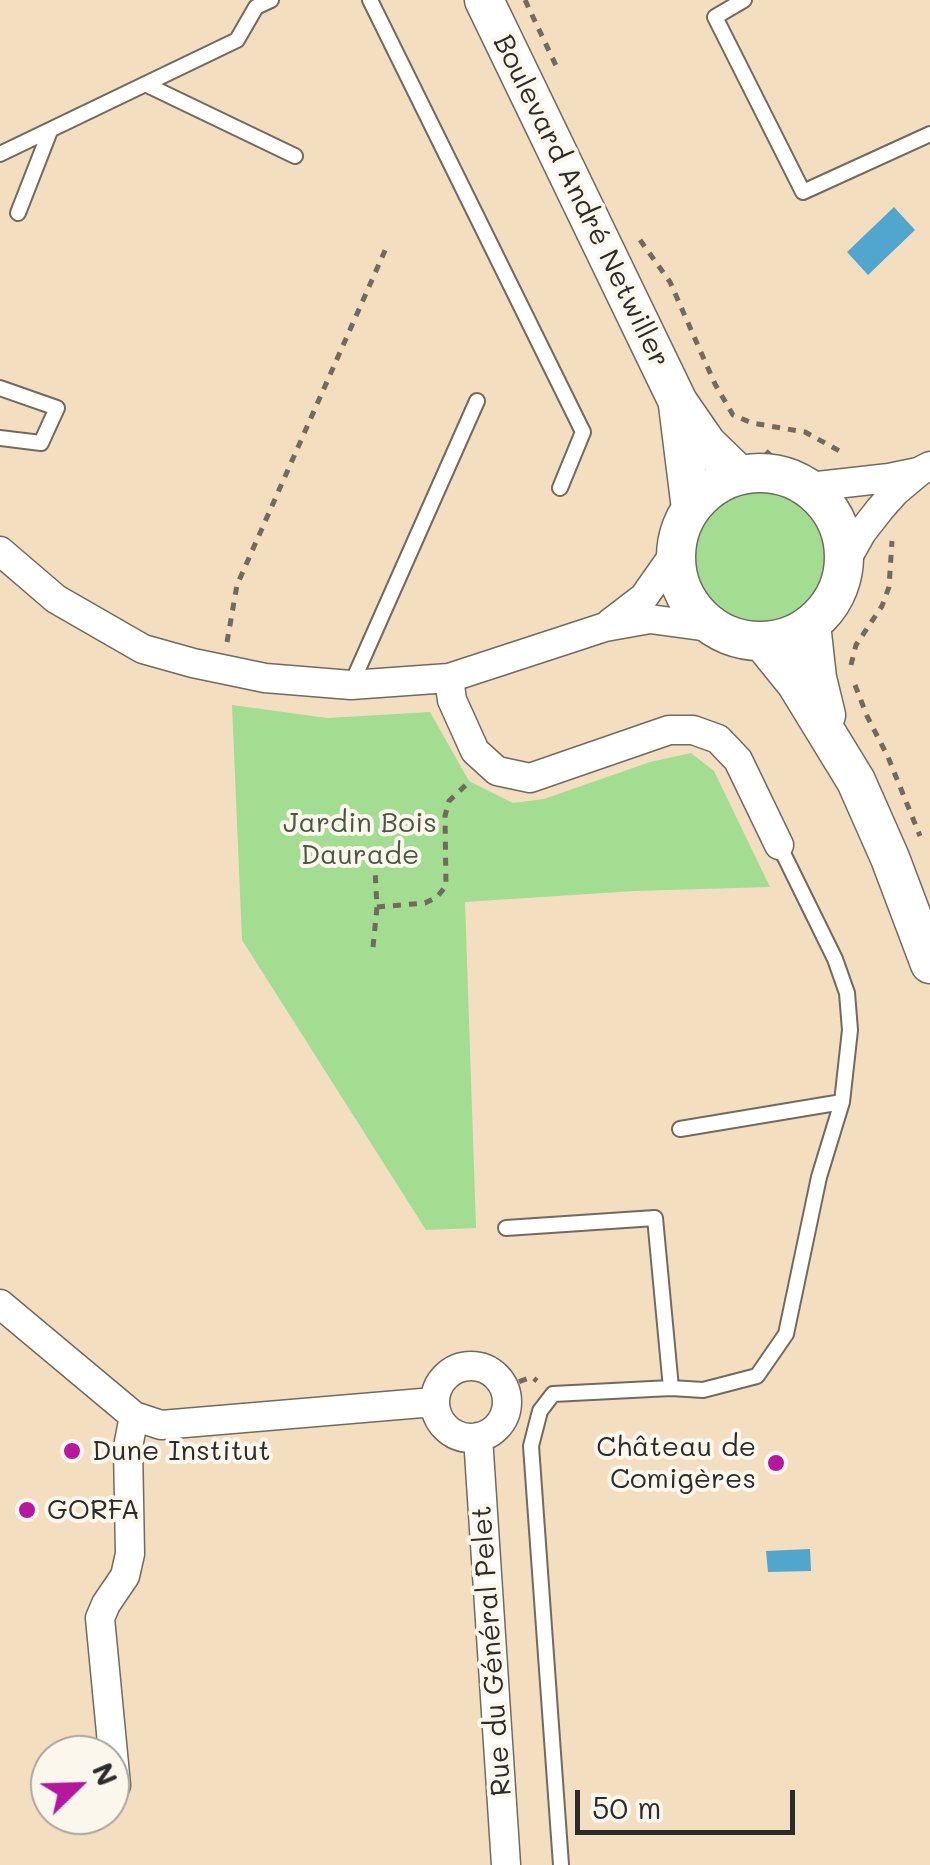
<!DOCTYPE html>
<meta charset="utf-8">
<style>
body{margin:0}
#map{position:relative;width:930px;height:1865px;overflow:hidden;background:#f4dec0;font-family:Mali,sans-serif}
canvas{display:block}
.north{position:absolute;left:30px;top:1735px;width:100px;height:100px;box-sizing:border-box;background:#fbf7ec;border:2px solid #a8a59f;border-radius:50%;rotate:67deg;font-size:28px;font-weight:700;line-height:40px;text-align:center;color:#2b2b2b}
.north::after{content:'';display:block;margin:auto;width:35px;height:45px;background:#b5179e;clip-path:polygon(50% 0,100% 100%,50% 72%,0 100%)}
.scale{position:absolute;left:575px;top:1790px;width:220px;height:45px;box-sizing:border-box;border:5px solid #2b2b2b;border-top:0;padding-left:12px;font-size:30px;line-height:35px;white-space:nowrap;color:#2b2b2b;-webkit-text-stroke:8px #fbf7ec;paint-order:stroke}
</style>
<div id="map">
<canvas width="930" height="1865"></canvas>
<div class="north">N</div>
<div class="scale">50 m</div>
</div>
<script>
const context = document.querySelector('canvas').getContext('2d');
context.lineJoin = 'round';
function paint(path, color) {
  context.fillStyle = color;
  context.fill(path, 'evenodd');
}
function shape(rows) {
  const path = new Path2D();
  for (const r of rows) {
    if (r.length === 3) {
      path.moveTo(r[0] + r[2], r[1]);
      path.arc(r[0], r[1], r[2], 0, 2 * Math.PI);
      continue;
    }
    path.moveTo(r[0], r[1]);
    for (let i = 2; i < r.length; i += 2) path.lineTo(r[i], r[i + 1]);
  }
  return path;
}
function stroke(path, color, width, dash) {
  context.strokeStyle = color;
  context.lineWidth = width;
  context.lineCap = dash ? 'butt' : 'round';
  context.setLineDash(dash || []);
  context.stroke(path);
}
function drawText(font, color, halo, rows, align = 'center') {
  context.font = font + ' Mali,sans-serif';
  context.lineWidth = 8;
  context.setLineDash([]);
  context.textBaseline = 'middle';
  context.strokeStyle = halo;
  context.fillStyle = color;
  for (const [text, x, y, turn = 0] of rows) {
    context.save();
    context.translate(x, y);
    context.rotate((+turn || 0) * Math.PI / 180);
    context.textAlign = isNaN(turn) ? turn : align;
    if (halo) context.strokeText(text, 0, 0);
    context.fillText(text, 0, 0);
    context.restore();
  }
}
paint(shape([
 [759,556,69],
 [232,705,327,718,430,712,469,781,513,803,544,799,650,762,691,753,714,771,770,887,634,891,465,902,476,1228,426,1230,242,940]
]), '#a2dd91');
paint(shape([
 [894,207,915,230,868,275,847,252],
 [810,1549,811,1571,768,1572,766,1551]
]), '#50a6cd');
const lane = shape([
 [370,0,583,432,560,488],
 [744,0,715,17,803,192,930,134],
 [145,84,295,156],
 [0,154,237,40,256,7,271,0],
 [18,213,50,131],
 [0,388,57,408,41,443,0,438],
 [351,685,477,401],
 [680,1129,842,1102],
 [506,1228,655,1218,671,1388],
 [561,1865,531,1446,540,1411,553,1394,671,1388,703,1390,757,1376,786,1334,819,1177,842,1102,850,1030,847,993,835,959,779,845]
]);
const street = shape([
 [809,487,889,478,918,472],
 [0,551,56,599,143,649,193,663,265,678,351,685,449,678,605,627,650,619,716,628],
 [844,564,862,532,880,509,895,492,920,471,930,466],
 [610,623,644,597,677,550],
 [449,678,452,700,475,751,497,771,530,778,669,730,693,730,718,739,738,760,779,845],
 [0,1304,134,1416,161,1425,434,1402],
 [471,1402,36],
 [478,1437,506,1865],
 [116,1785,100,1618,106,1604,125,1576,130,1554,128,1447,134,1416]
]);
const secondary = shape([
 [484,0,678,402,707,444,739,475],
 [678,405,691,509],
 [760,557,84],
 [811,624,817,678,826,715],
 [762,641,796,683,856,781,890,858,930,964]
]);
stroke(lane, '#716a5f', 18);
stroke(street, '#716a5f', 31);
stroke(secondary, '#716a5f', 41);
stroke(shape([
 [525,0,559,72],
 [640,240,670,282,715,384,733,415,752,423,805,432,845,454],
 [766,451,787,471],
 [227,642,237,585,387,246],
 [851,665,856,645,882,606,889,587,892,541],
 [855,685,867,716,888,757,920,836],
 [377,907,425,903,437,897,446,886,445,816,449,801,468,783],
 [373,947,377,907,375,870],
 [504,1387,532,1377,537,1381]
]), '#716a5f', 5, [8, 8]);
stroke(lane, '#fff', 14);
stroke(street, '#fff', 28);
stroke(secondary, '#fff', 38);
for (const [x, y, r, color] of [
 [72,1451,10,"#b5179e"],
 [776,1463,10,"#b5179e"],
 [27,1510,10,"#b5179e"]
]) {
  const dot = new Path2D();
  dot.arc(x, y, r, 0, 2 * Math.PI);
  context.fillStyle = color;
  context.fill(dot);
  stroke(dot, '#fbf7ec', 4);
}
drawText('28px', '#2b2b2b', '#fbf7ec', [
 ["Boulevard André Netwiller",581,201,64],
 ["Rue du Général Pelet",492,1651,-94]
]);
drawText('28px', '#495844', '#fbf7ec', [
 ["Jardin Bois",360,823],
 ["Daurade",360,855]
]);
drawText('28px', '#2b2b2b', '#fbf7ec', [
 ["Château de",756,1447,"right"],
 ["Comigères",756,1479,"right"],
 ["Dune Institut",92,1451],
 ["GORFA",47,1510]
], 'left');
</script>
